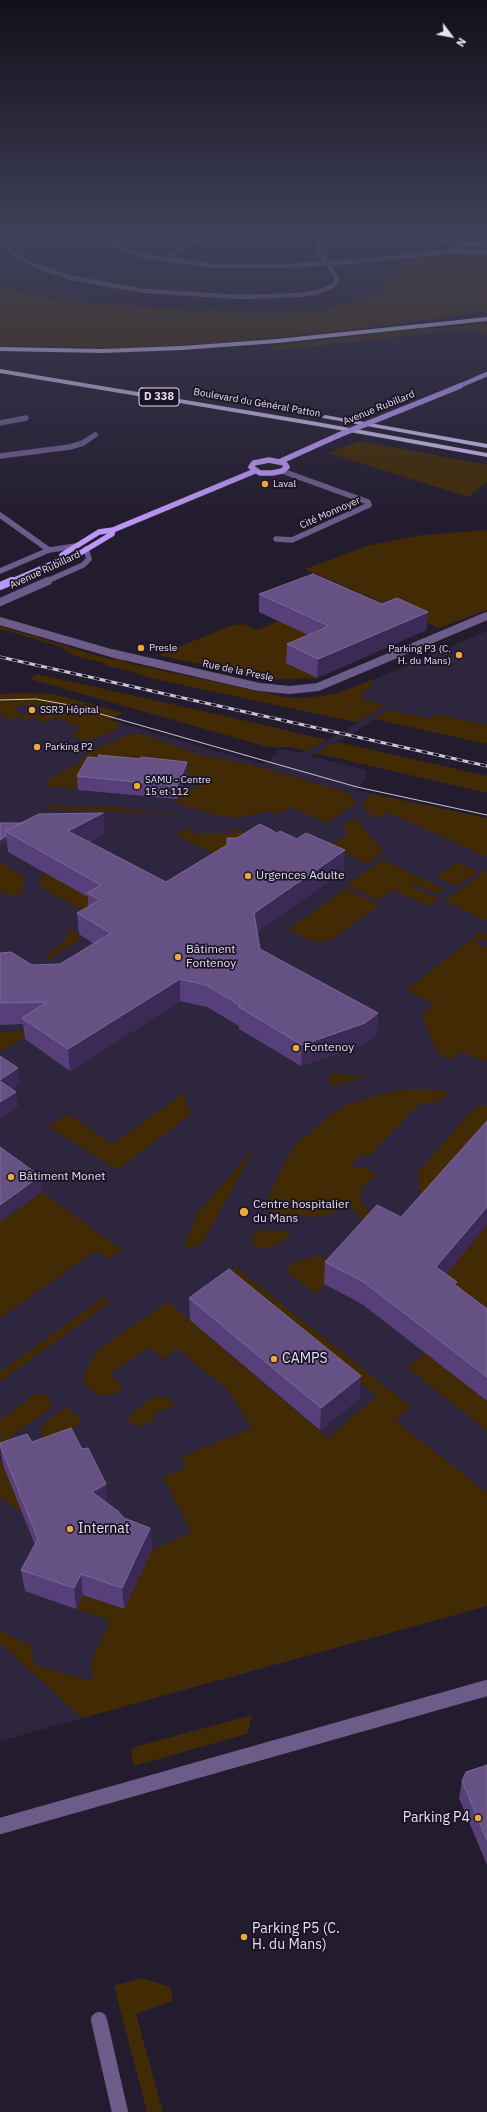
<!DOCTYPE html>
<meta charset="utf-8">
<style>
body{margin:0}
#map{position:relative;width:487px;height:2112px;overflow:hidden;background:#231c2f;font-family:"IBM Plex Sans",sans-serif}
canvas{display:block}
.north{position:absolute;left:431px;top:16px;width:40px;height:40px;-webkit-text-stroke:3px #1a1325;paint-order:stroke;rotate:122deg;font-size:11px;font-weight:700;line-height:16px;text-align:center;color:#e5e1ee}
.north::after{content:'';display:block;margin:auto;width:14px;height:18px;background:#e5e1ee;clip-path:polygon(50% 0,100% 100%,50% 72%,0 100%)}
</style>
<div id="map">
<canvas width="487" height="2112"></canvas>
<div class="north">N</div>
</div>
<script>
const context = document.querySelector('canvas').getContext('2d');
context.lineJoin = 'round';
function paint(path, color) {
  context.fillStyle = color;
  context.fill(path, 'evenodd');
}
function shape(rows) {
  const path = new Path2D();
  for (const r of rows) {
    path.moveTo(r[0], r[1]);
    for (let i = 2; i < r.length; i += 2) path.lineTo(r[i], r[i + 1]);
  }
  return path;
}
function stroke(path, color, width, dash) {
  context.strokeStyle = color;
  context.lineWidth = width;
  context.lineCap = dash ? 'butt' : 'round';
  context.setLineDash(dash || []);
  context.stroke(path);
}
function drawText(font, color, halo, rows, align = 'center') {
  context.font = font + ' "IBM Plex Sans",sans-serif';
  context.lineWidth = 3.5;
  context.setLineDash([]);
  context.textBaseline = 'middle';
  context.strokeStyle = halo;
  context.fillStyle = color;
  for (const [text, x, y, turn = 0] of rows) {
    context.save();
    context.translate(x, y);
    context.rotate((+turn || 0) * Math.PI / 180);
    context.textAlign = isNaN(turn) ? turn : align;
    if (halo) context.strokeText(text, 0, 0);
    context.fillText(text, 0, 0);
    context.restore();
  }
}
paint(shape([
 [487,631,487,725,435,714,432,719,388,710,354,733,310,756,366,770,368,773,364,774,366,777,356,790,487,818,487,1606,0,1741,0,702,30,701,109,720,263,764,278,753,276,751,284,749,301,753,345,731,379,708,359,699,375,679]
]), '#2e253e');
paint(shape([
 [449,256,487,256,487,311,345,331,211,343,132,348,0,346,0,285,44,296,105,305,268,314,323,310,372,296,382,291,383,283,402,269,395,263],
 [487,324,487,334,475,330,452,330,284,350,264,347,383,333],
 [360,441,487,465,487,481,469,497,328,453],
 [487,530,487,610,439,628,305,569,370,545,422,535],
 [306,616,317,678,272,680,159,655,230,626,243,624,258,630,279,621,286,624],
 [0,626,109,659,119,658,128,663,290,698,304,698,335,694,375,679,359,699,383,704,379,708,358,722,355,722,150,678,129,671,107,666,104,663,74,656,62,647,0,629],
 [37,674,251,722,327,740,306,751,292,747,268,747,30,679],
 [25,693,53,694,123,713,110,720,121,723,112,732,84,742,71,735,81,729,58,717,48,722,23,718,4,718,0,712,0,694],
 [21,705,39,705,49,708,51,712,44,715,34,716,15,712,15,708],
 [388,710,432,719,435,714,487,725,487,744,374,719],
 [133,733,148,736,197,754,252,765,340,790,349,794,357,803,325,823,291,807,278,814,268,811,236,818,215,815,176,803,183,788,199,789,196,785,199,777,142,771,79,782,75,789,46,786,50,778,81,762,82,758,91,751],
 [337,742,487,776,487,793,315,753],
 [372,794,487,818,487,857,387,812,379,818,370,814,361,805],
 [48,805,93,808,100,806,184,815,48,809],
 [355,818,383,852,368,864,330,846,350,832,341,827],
 [233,827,243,831,244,835,213,853,178,836,179,832,186,828,190,828,191,834,233,833],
 [382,860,445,889,438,894,414,883,411,885,439,899,429,906,394,890,378,900,346,885],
 [458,862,478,871,457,886,437,877],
 [0,863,25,877,21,894,6,895,0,891],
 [485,871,487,872,487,921,445,901],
 [46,873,103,906,89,914,39,886,41,876],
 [346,889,380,905,329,941,312,941,288,929],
 [67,928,83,937,47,961,46,956,65,941,68,933],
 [481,932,487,935,487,942,480,939,474,943,484,948,487,945,487,1062,459,1051,451,1060,438,1054,422,1016,434,1004,406,990],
 [33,1031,0,1052,0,1032],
 [334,1073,355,1076,368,1076,331,1086,327,1078],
 [420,1089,450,1091,439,1102,420,1103,368,1157,358,1156,351,1166,368,1169,377,1174,364,1186,360,1192,360,1199,368,1212,376,1217,364,1220,351,1209,349,1198,339,1210,322,1217,275,1214,263,1208,285,1161,296,1144,335,1112,350,1104,372,1097,399,1090],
 [184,1093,190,1115,117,1170,48,1126,68,1114,112,1144],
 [487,1105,487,1140,423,1212,418,1172,475,1107],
 [254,1149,203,1242,192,1248,189,1248,185,1245,185,1242,199,1211],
 [42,1192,122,1250,108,1259,96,1251,0,1318,0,1222],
 [487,1225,487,1333,434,1289],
 [260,1230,282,1231,291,1233,282,1242,264,1249,254,1246,252,1238,254,1233],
 [318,1256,342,1264,315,1294,285,1270,294,1262],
 [234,1268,238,1269,411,1407,396,1421,487,1493,487,1606,82,1718,0,1643,0,1630,17,1640,31,1644,34,1665,92,1681,91,1662,110,1620,76,1609,83,1595,124,1609,152,1550,191,1532,163,1477,186,1468,181,1457,252,1428,228,1390,177,1349,163,1359,149,1347,110,1374,124,1388,111,1396,96,1394,85,1384,83,1376,90,1362,100,1348,168,1302,328,1438,377,1396,238,1284,228,1272],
 [104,1297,110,1302,0,1382,0,1372],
 [425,1353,487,1401,487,1431,407,1367],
 [37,1393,47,1395,51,1401,51,1408,9,1438,2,1446,0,1454,0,1420],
 [158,1396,167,1397,175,1405,152,1414,156,1420,137,1427,126,1419,151,1398],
 [67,1407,82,1421,67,1434,81,1447,46,1459,41,1434,42,1427,48,1420],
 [0,1458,3,1465,23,1514,0,1497],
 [252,1715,247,1734,134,1766,131,1748],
 [142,1978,170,1987,173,2001,136,2014,163,2112,147,2112,114,1986]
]), '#412a04');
stroke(shape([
 [1,234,0,238,14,254,36,266,72,278,144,291,241,297,300,295,319,292,332,286,337,281,336,276,316,249,321,242,339,234],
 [100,234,112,244,144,256,215,266,279,266,352,262,457,251],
 [427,237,459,245],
 [487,245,465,244,454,248,465,253,487,252],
 [164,259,191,243,213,234]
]), '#6d5c8a', 4.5);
stroke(shape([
 [0,423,26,418],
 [0,456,70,447,83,443,95,435],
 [0,515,49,550],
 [276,539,292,540,369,505,368,502,282,471],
 [0,571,49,550,76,546],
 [45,582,83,565,89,559,86,549]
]), '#6d5c8a', 5.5);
stroke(shape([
 [0,602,48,581],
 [0,621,111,653,259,687,290,690,318,687,487,616]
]), '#6d5c8a', 8);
stroke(shape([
 [0,1826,487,1688],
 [99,2020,120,2112]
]), '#6d5c8a', 16);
stroke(shape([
 [457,387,487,374]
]), '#bb98f6', 4.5);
stroke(shape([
 [401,410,460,386],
 [269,460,284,463,287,467,282,471,272,473,260,473,251,467,254,463,269,460],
 [279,462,339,435],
 [61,560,62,555,99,532,113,530,255,471],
 [10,582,61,560,72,558,112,534,113,530]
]), '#bb98f6', 5.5);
stroke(shape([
 [0,586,12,581]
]), '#bb98f6', 8);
paint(shape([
 [487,317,487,321,277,343,182,350,103,353,0,351,0,347,103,349,182,346,277,339,487,317],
 [0,369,317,422,487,453,487,457,317,426,0,373,0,369],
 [325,415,487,444,487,448,323,418,322,417,325,415]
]), '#d0c0ee');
stroke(shape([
 [0,700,36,699,69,705,357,787,487,815]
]), '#cac6d4', 1);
const rail = shape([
 [0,657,487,766]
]);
stroke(rail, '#cac6d4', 3);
stroke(rail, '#1a1325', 2, [6]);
stroke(shape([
 [339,435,401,410]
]), '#bb98f6', 5.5);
paint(shape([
 [259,594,382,604,428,612,426,630,317,678,286,663,287,644,308,635,259,612],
 [77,776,188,776,177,799,78,790],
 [103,813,104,833,89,842,166,882,227,845,227,838,344,871,257,931,260,949,378,1013,377,1034,363,1045,301,1066,239,1029,239,1026,207,1007,180,1001,70,1071,25,1039,23,1024,0,1025,0,953,32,965,60,964,94,944,79,934,77,913,88,907,88,897,8,852,7,842,0,823,23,823],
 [325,1262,446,1274,456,1286,487,1308,487,1401,362,1304,324,1284],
 [189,1298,360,1398,320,1430,190,1320],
 [0,1443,108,1504,124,1518,150,1528,152,1550,124,1609,83,1595,76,1609,25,1591,21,1570,35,1545,3,1465,0,1447],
 [487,1765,487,1865,459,1798,462,1781]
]), '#574079');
paint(shape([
 [428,612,426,630,317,678,318,659],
 [187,762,188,776,177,799,177,786],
 [103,813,104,833,70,851,68,831],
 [6,836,7,842,0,845,0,840],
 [345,850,344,871,254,934,254,913],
 [180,979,180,1001,70,1071,68,1049],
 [378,1013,377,1034,363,1045,301,1066,302,1045],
 [18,1068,20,1084,1,1096,0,1086,0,1080],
 [16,1092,18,1107,0,1119,0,1102],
 [40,1176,42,1192,0,1222,0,1205],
 [487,1207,487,1225,434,1289,436,1267],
 [361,1376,360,1398,320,1430,321,1408],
 [106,1484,108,1506,92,1492],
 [150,1528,152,1550,124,1609,122,1588],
 [81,1574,83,1595,76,1609,74,1588]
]), '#3c2a56');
const building = shape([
 [313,574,382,604,397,598,428,612,318,659,287,644,329,626,259,594,313,574],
 [99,755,141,759,141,757,187,762,177,786,77,776,88,757,98,758,99,755],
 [103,813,68,831,166,882,227,845,227,838,237,838,260,824,277,833,280,831,297,839,306,833,345,850,254,913,260,949,378,1013,365,1023,302,1045,239,1007,241,1006,206,985,180,979,68,1049,22,1018,47,1002,0,1003,0,953,11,952,32,965,60,964,111,933,77,913,100,900,87,893,101,885,5,831,39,814,103,813],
 [0,823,23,823,5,831,6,836,0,840,0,823],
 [0,1056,18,1068,0,1080,0,1056],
 [0,1081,16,1092,0,1102,0,1081],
 [487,1121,487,1207,436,1267,457,1282,454,1284,487,1309,487,1377,364,1282,325,1262,377,1205,401,1217,487,1121],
 [0,1147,40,1176,0,1205,0,1147],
 [229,1269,361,1376,321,1408,189,1298,229,1269],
 [71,1428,82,1449,88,1448,106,1484,92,1492,118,1511,124,1518,150,1528,122,1588,81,1574,74,1588,21,1570,38,1539,0,1445,0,1443,27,1434,32,1442,71,1428],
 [487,1765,487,1840,462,1781,466,1772,487,1765]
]);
paint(building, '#665185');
stroke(building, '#7a6896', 1);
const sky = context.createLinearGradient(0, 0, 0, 530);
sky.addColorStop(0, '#130f1a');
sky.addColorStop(0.44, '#3f4058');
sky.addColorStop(1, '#3f405800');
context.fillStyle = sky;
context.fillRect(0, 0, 487, 530);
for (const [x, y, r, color] of [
 [265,484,4,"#eda83b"],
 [141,648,4,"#eda83b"],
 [459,655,4,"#eda83b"],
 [32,710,4,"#eda83b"],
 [37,747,4,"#eda83b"],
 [137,786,4,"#eda83b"],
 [248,876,4,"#eda83b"],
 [178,957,4,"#eda83b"],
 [296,1048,4,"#eda83b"],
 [11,1177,4,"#eda83b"],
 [244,1212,5,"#eda83b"],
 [274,1359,4,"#eda83b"],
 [70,1529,4,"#eda83b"],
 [478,1818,4,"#eda83b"],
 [244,1937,4,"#eda83b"]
]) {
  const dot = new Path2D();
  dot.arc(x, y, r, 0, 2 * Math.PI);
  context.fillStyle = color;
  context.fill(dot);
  stroke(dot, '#1a1325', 1.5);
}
drawText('10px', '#e5e1ee', '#1a1325', [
 ["Boulevard du Général Patton",257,403,10],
 ["Avenue Rubillard",379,408,-22],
 ["Cité Monnoyer",330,513,-24],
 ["Avenue Rubillard",45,570,-25],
 ["Rue de la Presle",238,671,12]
]);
drawText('10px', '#e5e1ee', '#1a1325', [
 ["Laval",273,484],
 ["Presle",149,648],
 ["Parking P3 (C.",451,649,"right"],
 ["H. du Mans)",451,661,"right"],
 ["SSR3 Hôpital",40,710],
 ["Parking P2",45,747],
 ["SAMU - Centre",145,780],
 ["15 et 112",145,792]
], 'left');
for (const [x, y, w] of [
 [159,397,40]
]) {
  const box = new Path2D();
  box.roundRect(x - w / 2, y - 9, w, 18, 3);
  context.fillStyle = '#1a1325';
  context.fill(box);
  stroke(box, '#e5e1ee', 1);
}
drawText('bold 11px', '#e5e1ee', null, [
 ["D 338",159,397]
]);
drawText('12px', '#e5e1ee', '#1a1325', [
 ["Urgences Adulte",256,876],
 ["Bâtiment",186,950],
 ["Fontenoy",186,964],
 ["Fontenoy",304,1048],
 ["Bâtiment Monet",19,1177],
 ["Centre hospitalier",253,1205],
 ["du Mans",253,1219]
], 'left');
drawText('14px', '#e5e1ee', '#1a1325', [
 ["CAMPS",282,1359],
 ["Internat",78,1529],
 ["Parking P4",470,1818,"right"],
 ["Parking P5 (C.",252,1929],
 ["H. du Mans)",252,1945]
], 'left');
</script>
